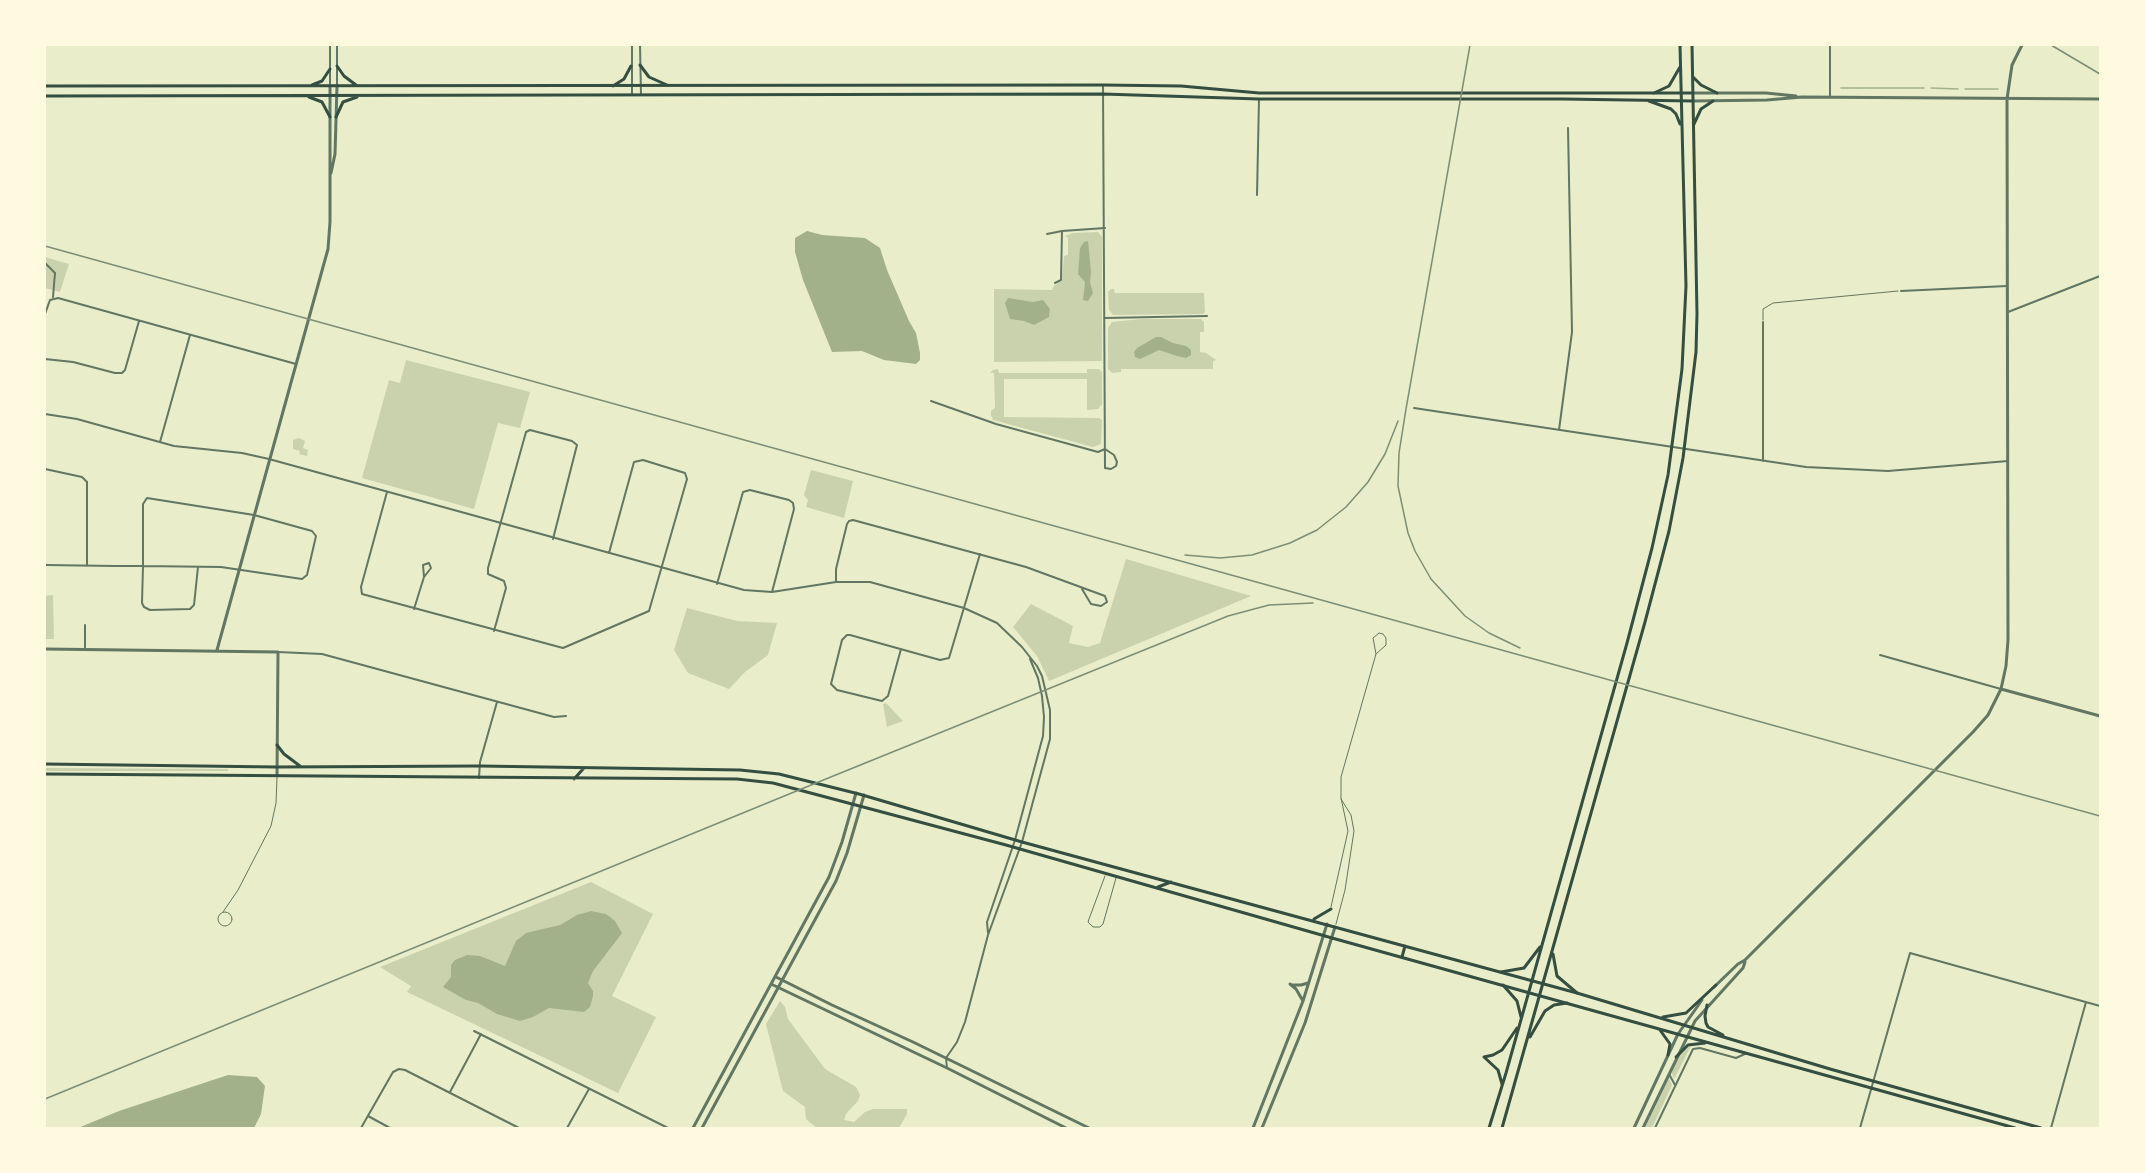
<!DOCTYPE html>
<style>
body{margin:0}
#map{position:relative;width:2145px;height:1173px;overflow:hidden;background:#e9edc9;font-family:Signika,sans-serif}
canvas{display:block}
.frame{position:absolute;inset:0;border:46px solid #fefae0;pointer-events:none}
</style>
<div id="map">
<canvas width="2145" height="1173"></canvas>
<div class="frame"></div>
</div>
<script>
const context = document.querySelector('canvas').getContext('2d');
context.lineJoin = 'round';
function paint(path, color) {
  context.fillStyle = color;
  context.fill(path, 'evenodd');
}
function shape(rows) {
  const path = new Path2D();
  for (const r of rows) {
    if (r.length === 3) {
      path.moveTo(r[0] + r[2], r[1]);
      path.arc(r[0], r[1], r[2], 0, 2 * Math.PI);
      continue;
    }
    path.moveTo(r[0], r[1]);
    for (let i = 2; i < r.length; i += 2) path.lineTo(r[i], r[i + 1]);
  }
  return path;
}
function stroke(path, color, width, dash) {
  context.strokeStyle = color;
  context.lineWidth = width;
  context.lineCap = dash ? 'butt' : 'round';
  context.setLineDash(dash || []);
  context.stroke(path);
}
paint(shape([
 [1098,232,1102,237,1102,361,994,362,994,289,1052,290,1054,286,1062,281,1064,256,1068,255,1068,238,1065,236,1073,233],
 [45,257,69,264,60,292,45,288],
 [1111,289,1114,289,1115,293,1204,293,1205,312,1203,314,1113,315,1109,310,1108,292],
 [1201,319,1204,322,1204,332,1200,332,1200,352,1206,353,1216,360,1213,361,1213,369,1121,369,1121,372,1112,373,1108,369,1108,328,1112,322,1141,319],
 [406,360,530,392,520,428,498,423,474,509,362,478,389,380,400,383],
 [998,369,999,373,1087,373,1087,369,1099,369,1102,372,1102,404,1098,409,1087,410,1087,379,1004,379,1004,417,1099,418,1102,420,1101,444,1093,447,993,420,991,415,991,411,995,408,994,373,990,373,993,370],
 [299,438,305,441,303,448,308,450,307,456,299,454,300,451,293,449,293,440],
 [811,470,853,481,844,518,806,507,808,500,804,495],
 [1126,559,1251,596,1049,681,1037,656,1013,627,1031,604,1073,626,1069,643,1088,647,1100,643],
 [53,595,54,639,45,639,45,596],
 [687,608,737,621,777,623,768,655,745,672,729,689,688,673,674,650],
 [886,703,903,721,887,727,883,704],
 [45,768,228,769,228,771,45,771],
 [591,882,653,914,612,996,656,1017,618,1093,407,992,411,986,380,967],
 [780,1001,785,1007,788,1019,825,1069,856,1087,860,1095,858,1101,846,1114,844,1120,854,1122,865,1112,873,1109,907,1109,907,1114,899,1128,817,1128,806,1119,805,1107,783,1091,766,1024],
 [1690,1046,1690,1048,1674,1079,1671,1071,1679,1055],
 [1669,1078,1672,1085,1652,1128,1645,1128]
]), '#cad2ad');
paint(shape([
 [807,231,822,235,865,238,880,248,887,270,909,321,916,333,920,353,920,360,916,364,884,360,862,351,832,352,803,280,795,252,795,238],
 [1088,241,1091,272,1090,282,1093,293,1088,301,1083,300,1085,282,1078,274,1080,248,1084,242],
 [1008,298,1033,302,1043,300,1050,309,1049,317,1034,325,1024,321,1010,319,1005,303],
 [1156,337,1161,337,1173,343,1186,346,1191,350,1191,355,1186,358,1177,356,1159,350,1140,359,1135,357,1134,352,1137,348],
 [591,911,606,914,615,921,622,933,593,971,588,983,593,991,593,996,590,1007,584,1012,549,1008,533,1017,520,1021,497,1014,478,1003,466,1000,443,987,451,977,451,965,455,960,467,955,480,956,505,966,516,941,526,933,560,925,577,915],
 [228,1075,257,1077,265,1086,261,1114,254,1128,78,1128,119,1111]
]), '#a3b18a');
stroke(shape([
 [1841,88,1924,88],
 [1931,88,1958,89],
 [1965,89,1998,89]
]), '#a3b18a', 1.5);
stroke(shape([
 [1763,320,1763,309,1773,303,1898,291],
 [1105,876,1089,919,1088,922,1093,927,1100,927,1103,924,1116,878],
 [1331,907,1348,831,1341,798,1341,777,1376,654,1373,638,1379,633,1383,634,1386,638,1386,645,1376,654],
 [225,919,7],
 [223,912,238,890,271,826,276,803,277,777],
 [1336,924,1345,890,1354,831,1351,815,1341,799]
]), '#617663', 1);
stroke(shape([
 [632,45,632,95],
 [640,45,641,95],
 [1830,45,1830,97],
 [1103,85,1105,468,1111,469,1116,466,1117,462,1114,455,1105,449],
 [330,86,330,45],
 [337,86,337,45],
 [1257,195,1259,99],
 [1047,234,1062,231],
 [45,263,55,273,53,297],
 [1055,283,1061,280,1062,231,1105,228],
 [1901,291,2007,286],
 [2008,312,2100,276],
 [45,314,50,300,58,298,296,364],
 [1105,318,1207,316],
 [1763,322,1763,461],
 [45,359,73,362,115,373,122,373,125,370,139,321],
 [931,401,996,424,1098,452,1105,449],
 [1414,408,1806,467,1888,471,2008,461],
 [45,414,77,419,174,446,242,453,269,459,744,590,772,592,836,582,870,582,964,608,997,623,1022,647,1037,666,1042,676,1050,710,1050,739,1022,842,988,935,965,1022,957,1042,946,1058,947,1068],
 [1559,430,1572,332,1568,128],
 [160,442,190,335],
 [45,469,82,477,87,482,87,566],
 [387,492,361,587,362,594,563,648,649,611,687,479,685,473,643,460,634,462,609,553],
 [45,565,115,566,143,566,221,567,302,579,307,575,316,536,312,531,254,515,147,498,143,504,143,566,142,603,144,607,150,610,190,609,194,605,198,567],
 [836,582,836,569,847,524,849,521,853,520,1026,567,1105,596,1107,602,1101,606,1091,604,1082,589],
 [717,584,743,492,750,490,789,500,793,503,794,509,772,592],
 [414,609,424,577,423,565,429,563,431,568,424,577],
 [494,631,506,588,504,581,488,574,488,568,526,432,530,430,572,441,577,445,553,539],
 [85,649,85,625],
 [901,649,888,696,882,701,837,690,831,684,842,640,847,635,850,635,940,660,949,658,980,554],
 [278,652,322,654,554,717,566,716],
 [1880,655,2001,689],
 [479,778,480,762,497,702],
 [988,933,987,922,1015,840,1043,736,1044,717,1042,696,1038,678,1030,659],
 [474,1031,668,1128],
 [1669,1074,1675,1085],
 [450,1092,481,1034],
 [368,1116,390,1128],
 [361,1128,393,1072,399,1069,405,1070,519,1128],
 [567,1128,589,1089],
 [1655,1128,1693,1049,1700,1048,1736,1058,1747,1053],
 [1860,1128,1910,953,2100,1006],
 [2051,1128,2086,1002]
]), '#617663', 2);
stroke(shape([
 [1693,93,1766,93,1796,96],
 [1693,101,1767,100,1802,97,2100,99],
 [331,173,335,154,337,86],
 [45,649,278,652,277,775],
 [217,650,328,249,330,222,330,86],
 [2001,689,2100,716],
 [776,977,832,1005,913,1042,1089,1128],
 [771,984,947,1068,1066,1128],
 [1290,984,1296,989,1303,1001],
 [1292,985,1301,985,1308,983],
 [1714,987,1738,964,1745,960,1973,732,1988,715,2001,689,2006,666,2008,640,2007,99,2012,65,2022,45],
 [693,1128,829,877,842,842,856,793],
 [702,1128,836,881,847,853,864,795],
 [1253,1128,1303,1001,1327,924],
 [1262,1128,1305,1023,1335,927],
 [1634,1128,1678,1034,1702,1000],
 [1643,1128,1695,1021,1743,968,1745,962]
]), '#617663', 3);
stroke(shape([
 [640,65,649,77,667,85],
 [337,66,344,76,356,85],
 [312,85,322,81,330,69],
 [45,86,1103,85,1181,86,1259,93,1693,93],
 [613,86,624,79,631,66],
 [45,96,1103,94,1259,99,1563,99,1693,101],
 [309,97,322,102,330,117],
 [336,117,343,102,357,97],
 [277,745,284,754,300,766],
 [45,764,277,767,480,766,740,770,779,774,859,794,1022,842,1577,993,1830,1069,2041,1128],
 [45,774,737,779,773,783,1006,845,1332,938,2015,1128],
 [574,779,584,768],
 [1158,887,1171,882],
 [1314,919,1331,909],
 [1402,957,1405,946],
 [1707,1005,1705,1016,1706,1023,1708,1027,1723,1035],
 [1663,1017,1686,1013,1716,985],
 [1660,1030,1670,1044,1668,1055],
 [1676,1057,1688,1045,1705,1043]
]), '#344e41', 3);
stroke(shape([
 [1693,77,1701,85,1717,93],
 [1654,93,1669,86,1680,67],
 [1649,101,1671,109,1676,114,1680,124],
 [1694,124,1701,109,1713,101],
 [1553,954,1557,976,1577,993],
 [1501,972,1524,968,1540,947],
 [1503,985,1517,1001,1521,1017],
 [1530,1037,1545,1011,1554,1005,1567,1003],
 [1484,1057,1493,1055,1502,1050,1517,1028],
 [1484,1057,1498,1070,1502,1084],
 [1489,1128,1506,1073,1627,643,1652,548,1668,475,1682,369,1686,286,1680,45],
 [1502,1128,1645,622,1669,531,1683,458,1696,352,1697,314,1692,45]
]), '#344e41', 3);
stroke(shape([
 [1470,45,1406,409,1399,453,1398,486,1408,533,1415,551,1431,579,1465,616,1489,633,1520,648],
 [2051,45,2100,74],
 [45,246,2100,816],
 [1185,555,1220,558,1252,555,1290,543,1317,530,1346,507,1368,482,1385,454,1398,421],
 [45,1099,816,783,1228,616,1269,605,1313,603]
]), '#7c8e77', 1.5);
</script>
